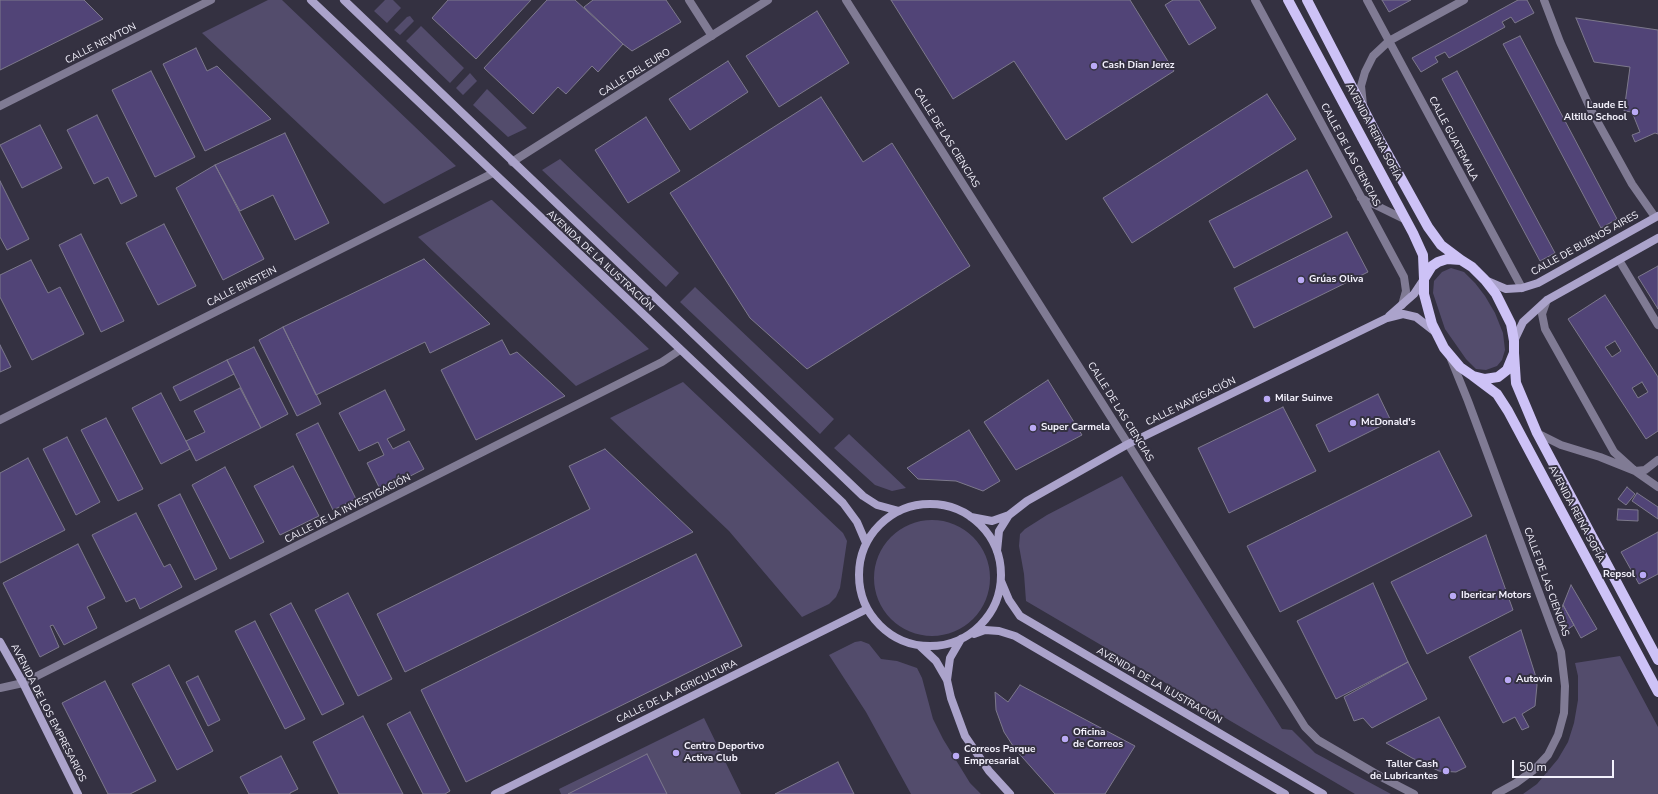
<!DOCTYPE html>
<meta charset="utf-8">
<style>
body{margin:0}
#map{position:relative;width:1658px;height:794px;overflow:hidden;background:#343141;font-family:"Nunito Sans",sans-serif}
canvas{display:block}
.scale{position:absolute;left:1512px;top:760px;width:102px;height:18px;box-sizing:border-box;border:2px solid #f4f2fd;border-top:0;padding-left:5px;font-size:12px;line-height:14px;white-space:nowrap;color:#f4f2fd;-webkit-text-stroke:3px #343141;paint-order:stroke}
</style>
<div id="map">
<canvas width="1658" height="794"></canvas>
<div class="scale">50 m</div>
</div>
<script>
const context = document.querySelector('canvas').getContext('2d');
context.lineJoin = 'round';
function paint(path, color) {
  context.fillStyle = color;
  context.fill(path, 'evenodd');
}
function shape(rows) {
  const path = new Path2D();
  for (const r of rows) {
    if (r.length === 3) {
      path.moveTo(r[0] + r[2], r[1]);
      path.arc(r[0], r[1], r[2], 0, 2 * Math.PI);
      continue;
    }
    path.moveTo(r[0], r[1]);
    for (let i = 2; i < r.length; i += 2) path.lineTo(r[i], r[i + 1]);
  }
  return path;
}
function stroke(path, color, width, dash) {
  context.strokeStyle = color;
  context.lineWidth = width;
  context.lineCap = dash ? 'butt' : 'round';
  context.setLineDash(dash || []);
  context.stroke(path);
}
function drawText(font, color, halo, rows, align = 'center') {
  context.font = font + ' "Nunito Sans",sans-serif';
  context.lineWidth = 4;
  context.setLineDash([]);
  context.textBaseline = 'middle';
  context.strokeStyle = halo;
  context.fillStyle = color;
  for (const [text, x, y, turn = 0] of rows) {
    context.save();
    context.translate(x, y);
    context.rotate((+turn || 0) * Math.PI / 180);
    context.textAlign = isNaN(turn) ? turn : align;
    if (halo) context.strokeText(text, 0, 0);
    context.fillText(text, 0, 0);
    context.restore();
  }
}
paint(shape([
 [268,0,282,0,456,166,384,204,202,33],
 [385,0,393,0,401,8,387,23,374,11],
 [410,16,414,21,400,35,394,30,407,17],
 [421,26,464,68,450,83,406,41],
 [470,73,477,81,463,95,456,88],
 [487,89,527,128,508,137,473,105],
 [560,159,679,273,666,287,542,170],
 [491,200,492,200,649,349,576,386,418,237],
 [1451,268,1464,272,1475,283,1485,296,1495,313,1503,333,1505,350,1502,360,1497,366,1486,370,1476,369,1466,359,1445,329,1433,293,1434,281,1442,272],
 [695,287,834,419,820,434,680,302],
 [683,382,843,533,847,541,840,588,836,597,829,604,802,617,729,531,610,418],
 [849,434,906,488,892,491,875,485,834,448],
 [1122,476,1282,729,1292,730,1315,753,1391,794,1355,794,1026,601,1024,574,1019,546,1020,534,1025,529,1047,515],
 [932,578,58],
 [861,641,869,644,881,659,897,661,917,668,922,678,933,719,943,739,970,783,981,794,911,794,866,712,829,655,855,642],
 [1620,656,1658,727,1658,794,1523,794,1537,784,1558,759,1568,742,1574,723,1578,700,1578,676,1575,663],
 [704,718,741,794,561,794,559,789]
]), '#534c6c');
const building = shape([
 [0,0,84,0,103,19,0,70,0,0],
 [448,0,531,0,476,59,432,18,448,0],
 [547,0,575,0,623,44,598,72,592,66,566,94,558,87,533,114,484,68,547,0],
 [593,0,666,0,681,22,632,51,623,44,584,7,593,0],
 [891,0,1130,0,1174,71,1066,140,1014,61,953,99,891,0],
 [1173,0,1199,0,1216,28,1189,45,1165,5,1173,0],
 [1382,0,1411,0,1389,12,1382,0],
 [1518,0,1527,0,1534,13,1515,23,1511,17,1502,22,1505,27,1449,58,1445,52,1435,57,1438,62,1421,72,1412,58,1518,0],
 [817,11,849,63,779,107,746,56,817,11],
 [1576,18,1658,30,1658,134,1655,133,1635,142,1632,135,1640,132,1632,112,1624,111,1630,67,1594,62,1576,18],
 [1520,36,1617,219,1601,228,1503,44,1520,36],
 [196,48,207,71,217,66,271,119,205,151,163,64,196,48],
 [728,61,748,92,690,130,669,99,728,61],
 [151,71,195,157,155,177,112,90,151,71],
 [1457,71,1555,253,1540,261,1442,79,1457,71],
 [1267,94,1296,139,1132,243,1103,198,1267,94],
 [821,97,863,162,892,143,970,266,807,369,750,318,670,193,821,97],
 [97,115,137,196,121,204,108,177,94,184,67,130,97,115],
 [646,117,680,171,628,203,595,150,646,117],
 [40,125,62,168,22,188,0,145,40,125],
 [285,133,329,223,295,240,273,195,240,211,215,165,285,133],
 [215,165,264,259,223,280,176,188,215,165],
 [1307,170,1332,217,1234,268,1209,221,1307,170],
 [0,181,29,239,7,250,0,237,0,181],
 [164,224,196,286,158,305,126,243,164,224],
 [1347,232,1368,272,1254,328,1234,288,1347,232],
 [81,234,124,321,101,332,59,245,81,234],
 [424,259,490,324,430,353,425,342,316,395,283,327,424,259],
 [31,260,48,293,60,287,84,334,32,360,0,297,0,275,31,260],
 [1658,266,1658,309,1638,277,1658,266],
 [1605,295,1658,377,1658,431,1646,439,1568,319,1605,295],
 [1615,341,1621,351,1612,357,1605,347,1615,341],
 [1642,382,1648,392,1638,398,1632,388,1642,382],
 [283,327,321,404,297,416,259,340,283,327],
 [502,340,510,355,517,352,565,396,476,440,441,370,502,340],
 [0,345,11,367,0,372,0,345],
 [254,347,288,414,261,428,227,360,254,347],
 [227,360,234,374,180,401,173,387,227,360],
 [1048,380,1082,435,1016,470,984,422,1048,380],
 [240,388,261,428,196,461,186,441,205,432,194,411,240,388],
 [385,390,405,430,387,439,393,449,409,441,424,469,381,491,367,463,384,455,378,442,359,451,339,413,385,390],
 [161,393,190,449,161,464,132,408,161,393],
 [1378,394,1391,421,1329,452,1316,425,1378,394],
 [1283,407,1316,471,1229,513,1198,448,1283,407],
 [106,418,143,489,118,501,81,430,106,418],
 [318,423,356,499,333,510,296,434,318,423],
 [969,430,1000,481,983,491,956,481,918,479,907,468,969,430],
 [67,437,100,502,76,515,43,449,67,437],
 [605,449,693,532,405,672,377,614,590,509,569,466,605,449],
 [1439,451,1472,516,1280,612,1247,546,1439,451],
 [28,458,65,530,0,563,0,473,28,458],
 [293,466,319,516,280,535,254,486,293,466],
 [225,467,264,542,230,559,192,485,225,467],
 [1627,487,1635,494,1626,505,1618,499,1627,487],
 [1637,493,1658,507,1658,519,1632,501,1637,493],
 [180,494,217,569,195,580,158,505,180,494],
 [1618,509,1638,510,1638,521,1617,520,1618,509],
 [136,513,164,567,170,564,182,587,140,609,135,598,126,602,92,535,136,513],
 [1658,532,1658,574,1639,584,1621,552,1658,532],
 [1486,535,1513,610,1427,654,1391,582,1486,535],
 [78,544,105,598,87,607,97,628,64,645,53,625,50,626,59,647,40,657,3,583,78,544],
 [696,554,742,646,466,782,421,690,696,554],
 [1373,583,1408,662,1336,699,1297,621,1373,583],
 [1571,585,1597,629,1581,638,1563,605,1571,585],
 [348,593,392,679,358,696,315,610,348,593],
 [291,603,344,704,322,715,270,614,291,603],
 [1563,605,1574,625,1564,632,1558,617,1563,605],
 [255,621,305,719,285,729,235,631,255,621],
 [1521,630,1535,674,1537,685,1535,706,1522,714,1529,727,1522,730,1515,717,1503,723,1469,657,1521,630],
 [1408,662,1427,699,1372,728,1363,718,1354,721,1344,697,1408,662],
 [169,665,213,751,177,770,132,684,169,665],
 [198,676,220,720,208,726,186,682,198,676],
 [105,681,156,781,130,794,108,794,62,703,105,681],
 [1020,685,1135,746,1105,794,1055,794,1015,749,1004,732,996,710,995,692,1008,702,1020,685],
 [410,712,450,791,445,794,423,794,387,724,410,712],
 [363,716,403,794,339,794,313,742,363,716],
 [1439,717,1466,767,1456,772,1439,771,1412,758,1386,743,1439,717],
 [647,754,667,794,568,794,647,754],
 [281,756,298,789,290,793,290,794,249,794,240,777,281,756],
 [838,762,854,794,775,794,838,762]
]);
paint(building, '#514477');
stroke(building, '#7d798c', 1);
stroke(shape([
 [689,0,712,36],
 [846,0,1128,444,1305,727,1318,740,1385,779,1414,794],
 [1255,0,1404,277,1406,291,1402,305],
 [1367,0,1522,288],
 [1544,0,1560,42,1591,110,1632,184,1655,217],
 [1363,105,1361,86,1365,72,1373,56,1389,41,1464,0],
 [0,106,211,0],
 [512,162,768,0],
 [1361,198,1406,220],
 [1619,260,1658,325],
 [1547,300,1542,314,1545,329,1614,452,1635,471,1658,487],
 [1451,359,1468,401,1561,652,1565,686,1564,713,1558,735,1548,755,1535,769,1516,783,1496,794],
 [0,420,493,173],
 [1537,433,1561,445,1600,457,1635,471,1645,470,1658,460],
 [0,688,23,683,662,362,680,350]
]), '#807b94', 8);
stroke(shape([
 [311,0,843,503,857,522,866,543],
 [344,0,863,496,877,505,899,511],
 [1485,280,1506,289,1522,288,1538,283,1658,216],
 [1389,316,1414,294,1424,279],
 [1514,341,1523,322,1547,300,1658,238],
 [930,575,71],
 [971,517,992,521,1009,515,1027,501,1128,444,1387,318,1403,314,1416,317,1434,331],
 [997,551,999,531,1009,515],
 [1001,581,1009,600,1020,616,1323,794],
 [974,634,985,630,999,631,1015,636,1285,794],
 [0,642,23,683,78,794],
 [920,646,936,661,947,680,951,698,965,736,989,771,1010,794],
 [947,680,950,658,961,639],
 [495,794,867,609]
]), '#aba3cb', 8);
stroke(shape([
 [1288,0,1413,233,1423,255,1424,279],
 [1307,0,1377,135,1428,227,1441,245,1461,260],
 [1447,259,1461,260,1472,267,1485,280,1496,294,1511,324,1514,341,1514,353,1507,370,1498,377,1485,379,1473,376,1460,367,1444,348,1432,324,1424,294,1424,279,1432,266,1438,262,1447,259],
 [1514,353,1516,383,1537,433,1658,660],
 [1473,376,1497,394,1508,411,1658,692]
]), '#cdc2f6', 10);
for (const [x, y, r, color] of [
 [1094,66,4,"#bbaaf6"],
 [1635,112,4,"#bbaaf6"],
 [1301,280,4,"#bbaaf6"],
 [1267,399,4,"#bbaaf6"],
 [1353,423,4,"#bbaaf6"],
 [1033,428,4,"#bbaaf6"],
 [1643,575,4,"#bbaaf6"],
 [1453,596,4,"#bbaaf6"],
 [1508,680,4,"#bbaaf6"],
 [1065,739,4,"#bbaaf6"],
 [676,753,4,"#bbaaf6"],
 [956,756,4,"#bbaaf6"],
 [1446,771,4,"#bbaaf6"]
]) {
  const dot = new Path2D();
  dot.arc(x, y, r, 0, 2 * Math.PI);
  context.fillStyle = color;
  context.fill(dot);
  stroke(dot, '#343141', 1.5);
}
drawText('10px', '#f4f2fd', '#343141', [
 ["CALLE NEWTON",101,44,-27],
 ["CALLE DEL EURO",635,73,-32],
 ["AVENIDA REINA SOFÍA",1373,132,62],
 ["CALLE DE LAS CIENCIAS",946,138,58],
 ["CALLE GUATEMALA",1453,139,62],
 ["CALLE DE LAS CIENCIAS",1350,155,62],
 ["CALLE DE BUENOS AIRES",1585,244,-29],
 ["AVENIDA DE LA ILUSTRACIÓN",600,261,43],
 ["CALLE EINSTEIN",242,287,-27],
 ["CALLE NAVEGACIÓN",1191,402,-26],
 ["CALLE DE LAS CIENCIAS",1120,412,58],
 ["CALLE DE LA INVESTIGACIÓN",348,509,-27],
 ["AVENIDA REINA SOFÍA",1576,514,62],
 ["CALLE DE LAS CIENCIAS",1546,582,70],
 ["AVENIDA DE LA ILUSTRACIÓN",1159,686,30],
 ["CALLE DE LA AGRICULTURA",677,692,-26],
 ["AVENIDA DE LOS EMPRESARIOS",48,713,63]
]);
drawText('bold 10px', '#f4f2fd', '#343141', [
 ["Cash Dian Jerez",1102,66],
 ["Laude El",1627,106,"right"],
 ["Altillo School",1627,118,"right"],
 ["Grúas Oliva",1309,280],
 ["Milar Suinve",1275,399],
 ["McDonald's",1361,423],
 ["Super Carmela",1041,428],
 ["Repsol",1635,575,"right"],
 ["Ibericar Motors",1461,596],
 ["Autovin",1516,680],
 ["Oficina",1073,733],
 ["de Correos",1073,745],
 ["Centro Deportivo",684,747],
 ["Activa Club",684,759],
 ["Correos Parque",964,750],
 ["Empresarial",964,762],
 ["Taller Cash",1438,765,"right"],
 ["de Lubricantes",1438,777,"right"]
], 'left');
</script>
